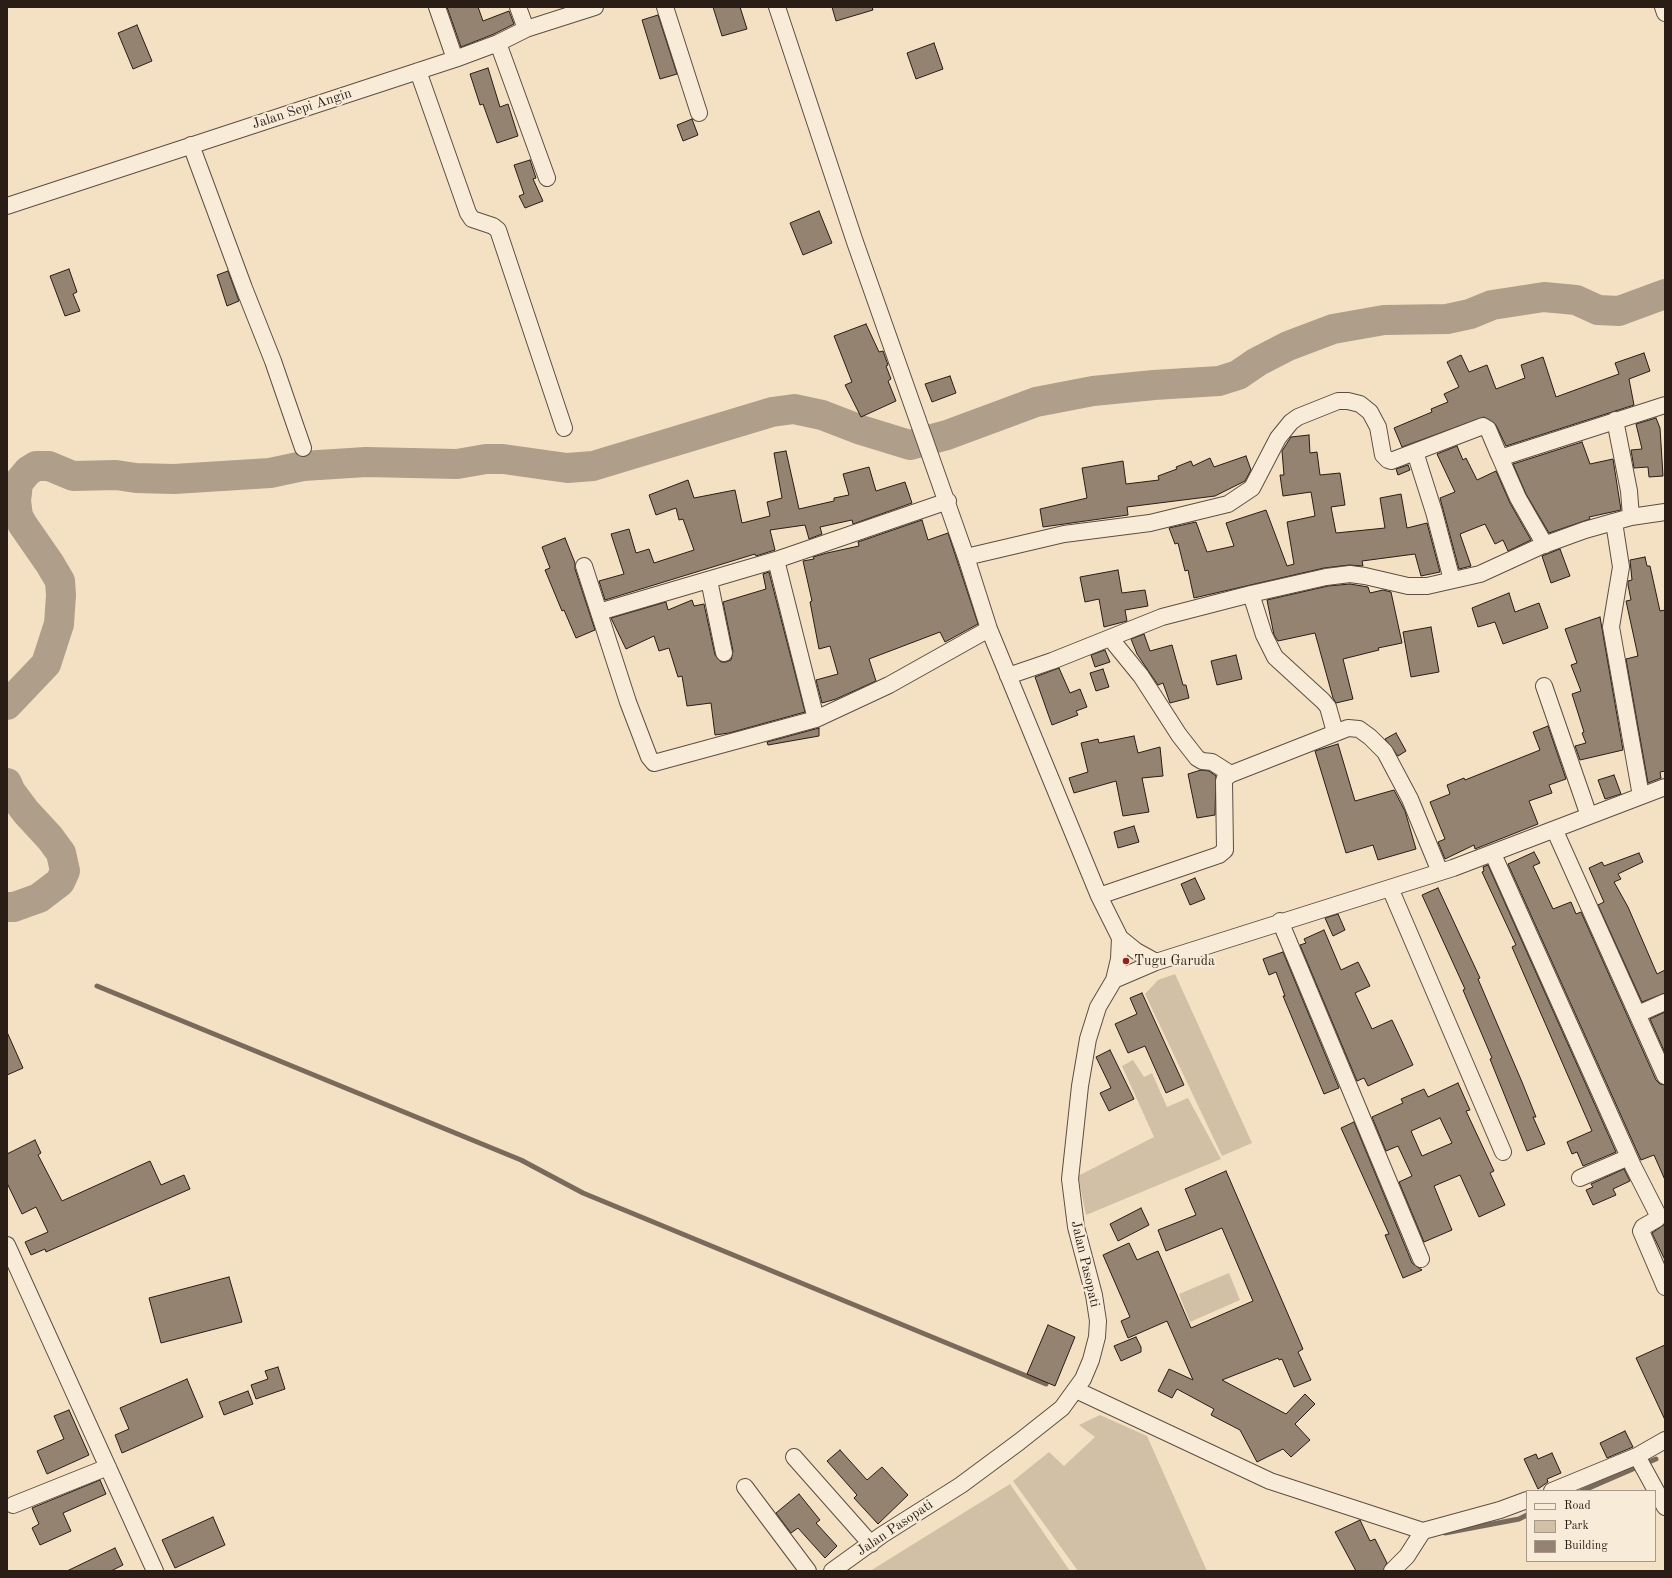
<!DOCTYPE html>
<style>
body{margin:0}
#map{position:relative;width:1672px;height:1578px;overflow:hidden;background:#f4e1c4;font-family:"Old Standard TT",serif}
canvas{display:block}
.frame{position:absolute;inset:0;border:8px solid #2a1d16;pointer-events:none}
.legend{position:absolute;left:1526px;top:1490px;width:130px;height:72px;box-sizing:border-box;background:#f8ecd9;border:1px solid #a6998b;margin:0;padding:5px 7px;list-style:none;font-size:12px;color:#2a1d16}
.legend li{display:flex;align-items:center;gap:8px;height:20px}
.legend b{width:20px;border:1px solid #a6998b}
</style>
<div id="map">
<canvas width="1672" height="1578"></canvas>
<div class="frame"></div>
<ul class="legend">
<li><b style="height:5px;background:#f8ecd9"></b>Road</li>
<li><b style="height:11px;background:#d2c0a6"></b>Park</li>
<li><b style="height:11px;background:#938370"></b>Building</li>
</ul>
</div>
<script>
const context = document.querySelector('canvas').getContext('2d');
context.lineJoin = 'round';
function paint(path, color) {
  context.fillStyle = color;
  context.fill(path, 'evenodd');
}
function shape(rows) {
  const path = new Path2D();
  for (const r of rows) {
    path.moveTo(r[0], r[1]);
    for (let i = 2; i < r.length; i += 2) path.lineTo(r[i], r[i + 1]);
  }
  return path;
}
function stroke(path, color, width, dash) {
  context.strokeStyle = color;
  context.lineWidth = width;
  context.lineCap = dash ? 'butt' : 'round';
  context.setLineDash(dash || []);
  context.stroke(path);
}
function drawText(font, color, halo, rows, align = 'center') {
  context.font = font + ' "Old Standard TT",serif';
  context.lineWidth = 4;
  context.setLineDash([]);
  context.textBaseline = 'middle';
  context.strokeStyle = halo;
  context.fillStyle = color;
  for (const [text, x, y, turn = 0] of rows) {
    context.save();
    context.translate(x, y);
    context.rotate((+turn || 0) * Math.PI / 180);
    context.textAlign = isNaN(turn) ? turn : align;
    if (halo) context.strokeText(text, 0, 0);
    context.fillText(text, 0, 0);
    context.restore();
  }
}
paint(shape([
 [1175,974,1252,1143,1222,1156,1145,994,1158,980],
 [1133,1060,1144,1077,1152,1073,1167,1107,1188,1098,1221,1159,1086,1215,1078,1176,1154,1137,1122,1066],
 [1229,1273,1240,1300,1190,1322,1179,1294],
 [1100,1415,1147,1436,1207,1571,1078,1571,1013,1481,1049,1452,1064,1466,1095,1437,1079,1425],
 [1010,1484,1070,1571,870,1571]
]), '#d2c0a6');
stroke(shape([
 [97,986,521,1160,583,1193,1046,1384],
 [1582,1491,1656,1459],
 [1445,1533,1519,1519,1527,1515]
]), '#7a6a5b', 5);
stroke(shape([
 [7,705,46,664,59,624,61,595,60,581,50,564,23,525,18,516,16,501,18,483,28,471,36,466,49,466,73,476,116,475,136,478,174,479,270,473,303,466,366,462,457,464,486,459,503,459,567,468,593,466,772,412,794,409,822,415,861,430,910,445,947,435,1036,402,1093,391,1154,385,1219,381,1238,375,1257,362,1288,346,1333,329,1384,320,1447,319,1470,314,1492,305,1544,297,1576,300,1598,310,1619,311,1665,294],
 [7,783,11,792,26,812,50,838,61,853,65,871,60,882,39,898,14,907,7,907]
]), '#af9e89', 30);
const building = shape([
 [447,7,478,7,483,21,509,11,514,24,494,34,461,47,447,7],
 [713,7,740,7,747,29,722,36,713,7],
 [832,7,872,7,873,10,836,21,832,7],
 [658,15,677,74,660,79,642,20,658,15],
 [137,25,152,61,133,69,118,33,137,25],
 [934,43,943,69,916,79,907,53,934,43],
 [488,68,500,107,508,104,518,136,497,143,483,104,480,105,470,74,488,68],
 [692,119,698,135,683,141,677,125,692,119],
 [530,160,536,178,533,179,543,201,525,208,519,196,524,194,514,165,530,160],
 [819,211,832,243,803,255,790,223,819,211],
 [69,269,77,292,73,294,80,311,65,316,50,276,69,269],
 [228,271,239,301,227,306,217,275,228,271],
 [866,324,879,352,883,351,888,365,886,366,891,379,888,381,896,401,861,417,845,385,852,382,834,336,866,324],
 [1644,353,1650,371,1629,379,1634,405,1506,446,1496,425,1484,417,1402,447,1394,428,1432,412,1431,409,1448,402,1444,394,1459,387,1447,362,1461,355,1469,372,1487,365,1496,389,1525,378,1521,365,1543,357,1556,397,1619,374,1615,363,1644,353],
 [950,376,956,393,932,402,925,384,950,376],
 [1656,418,1660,428,1663,476,1649,477,1648,467,1634,468,1631,450,1642,449,1636,424,1656,418],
 [1309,435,1310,453,1317,452,1320,475,1340,473,1345,505,1331,507,1336,533,1385,528,1380,498,1401,494,1407,528,1427,523,1440,572,1421,576,1415,554,1362,561,1363,566,1349,565,1324,568,1194,598,1188,570,1185,571,1178,543,1175,544,1169,528,1196,522,1207,552,1234,546,1226,523,1266,510,1287,566,1294,564,1287,522,1315,516,1311,492,1283,496,1280,475,1284,475,1282,451,1291,437,1309,435],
 [1582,442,1590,464,1613,459,1621,510,1589,517,1590,519,1549,533,1526,494,1513,464,1582,442],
 [1457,446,1463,460,1466,458,1477,480,1496,471,1510,503,1531,540,1508,551,1503,540,1495,544,1485,524,1460,534,1471,566,1459,569,1440,498,1455,492,1437,454,1457,446],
 [786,451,799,509,834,501,834,498,849,495,843,474,869,467,876,491,905,482,912,503,853,524,852,520,820,527,822,534,809,539,805,525,770,530,775,550,756,556,755,554,605,600,599,581,624,574,611,534,629,529,636,553,649,549,654,563,694,550,683,519,679,520,676,508,656,515,649,495,688,480,694,498,735,490,742,523,770,516,767,502,782,498,774,453,786,451],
 [1246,456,1251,470,1245,481,1215,496,1127,507,1128,515,1043,527,1040,509,1087,498,1082,468,1123,461,1126,484,1159,480,1158,476,1177,469,1176,467,1191,461,1193,466,1210,458,1214,467,1246,456],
 [1408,465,1410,470,1398,475,1396,469,1408,465],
 [922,520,928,540,948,533,978,624,945,642,940,632,869,659,876,681,836,699,822,703,816,680,838,674,830,646,819,649,810,602,812,601,803,561,814,559,813,557,827,553,859,546,858,542,922,520],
 [565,538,575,563,575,569,595,630,576,638,564,610,562,611,545,570,550,568,542,547,565,538],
 [1560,549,1570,576,1551,583,1542,556,1560,549],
 [1645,557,1647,566,1650,566,1660,611,1665,610,1665,771,1660,772,1661,778,1648,783,1626,659,1638,656,1626,601,1631,600,1628,585,1628,581,1632,580,1630,560,1645,557],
 [1118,570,1122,593,1145,590,1148,606,1125,610,1127,621,1104,627,1099,599,1085,602,1080,577,1118,570],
 [769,572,805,712,729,733,715,735,711,703,687,706,682,676,678,677,669,648,659,651,654,636,626,649,611,618,666,602,668,610,692,600,694,606,704,604,715,655,721,662,726,662,731,660,733,651,723,602,766,589,763,574,769,572],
 [1350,584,1368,587,1370,593,1383,590,1391,592,1402,643,1378,648,1379,650,1343,659,1353,699,1336,703,1333,698,1315,633,1278,641,1274,635,1267,600,1328,586,1350,584],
 [1509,593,1515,612,1539,603,1548,628,1503,644,1495,622,1478,627,1472,608,1509,593],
 [1600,617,1623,750,1580,760,1575,746,1586,743,1582,733,1584,732,1572,694,1581,691,1571,665,1577,663,1565,629,1600,617],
 [1431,627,1439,672,1411,677,1403,632,1431,627],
 [1144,634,1150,651,1172,645,1183,685,1186,685,1189,698,1170,703,1163,683,1158,685,1137,654,1131,639,1144,634],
 [1105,650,1110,662,1095,667,1091,655,1105,650],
 [1236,655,1242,679,1217,685,1211,661,1236,655],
 [1059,668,1070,693,1080,689,1087,707,1076,711,1078,715,1052,725,1035,677,1059,668],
 [1103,669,1109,687,1096,691,1090,673,1103,669],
 [1548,726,1566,779,1549,785,1552,793,1529,801,1538,824,1475,849,1474,845,1445,859,1438,842,1445,839,1430,802,1450,794,1447,785,1464,778,1465,780,1540,750,1533,732,1548,726],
 [819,728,819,736,768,745,767,742,819,728],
 [1396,733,1406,751,1398,756,1385,739,1396,733],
 [1134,736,1138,753,1160,747,1163,776,1142,778,1149,812,1123,816,1116,781,1074,793,1069,778,1088,772,1081,743,1098,739,1099,743,1134,736],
 [1338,744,1355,801,1394,790,1405,811,1416,849,1378,860,1373,845,1346,853,1315,751,1338,744],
 [1201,770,1209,771,1216,776,1215,815,1197,818,1188,774,1201,770],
 [1614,775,1621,794,1605,799,1598,780,1614,775],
 [1134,826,1139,842,1118,848,1114,832,1134,826],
 [1534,852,1540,863,1533,866,1553,909,1571,902,1576,914,1581,912,1656,1080,1660,1084,1665,1085,1665,1180,1654,1155,1641,1160,1508,864,1534,852],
 [1639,853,1643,862,1618,874,1621,879,1614,882,1628,907,1657,974,1665,970,1665,993,1642,1002,1598,905,1604,902,1589,868,1602,862,1604,866,1639,853],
 [1488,865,1616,1152,1583,1166,1577,1152,1572,1154,1567,1142,1592,1131,1512,947,1516,945,1482,872,1484,871,1483,867,1488,865],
 [1195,878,1205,899,1190,905,1181,884,1195,878],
 [1438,888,1480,978,1478,979,1522,1082,1536,1117,1533,1117,1545,1144,1527,1151,1490,1059,1492,1058,1463,990,1465,989,1422,895,1438,888],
 [1338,914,1345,930,1333,936,1325,918,1338,914],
 [1324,930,1341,970,1358,962,1370,986,1355,993,1372,1029,1392,1020,1413,1065,1368,1086,1364,1078,1357,1081,1300,945,1306,943,1304,939,1324,930],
 [1283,952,1339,1088,1324,1094,1283,996,1285,996,1276,972,1269,975,1263,959,1283,952],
 [1142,993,1184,1085,1166,1093,1145,1046,1128,1053,1115,1024,1137,1014,1130,998,1142,993],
 [1665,1012,1665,1053,1650,1019,1665,1012],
 [7,1032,23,1068,7,1075,7,1032],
 [1110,1050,1134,1099,1109,1111,1100,1093,1111,1088,1096,1057,1110,1050],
 [1458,1083,1470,1110,1466,1111,1494,1171,1490,1173,1505,1205,1479,1217,1460,1175,1434,1186,1452,1230,1424,1242,1399,1182,1412,1176,1398,1146,1386,1151,1372,1117,1403,1103,1401,1099,1424,1089,1428,1097,1458,1083],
 [1440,1118,1452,1143,1422,1156,1411,1131,1440,1118],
 [1354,1122,1412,1263,1422,1270,1403,1278,1385,1235,1389,1234,1341,1128,1354,1122],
 [35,1140,41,1153,38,1155,62,1201,150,1161,161,1185,184,1175,190,1189,46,1252,45,1249,31,1255,25,1242,48,1232,36,1207,22,1214,7,1183,7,1154,35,1140],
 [1624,1169,1630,1181,1613,1189,1616,1195,1593,1205,1586,1190,1593,1187,1591,1184,1624,1169],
 [1226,1171,1303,1349,1298,1352,1311,1380,1294,1387,1282,1359,1279,1360,1278,1358,1222,1380,1286,1414,1305,1394,1315,1404,1295,1424,1310,1440,1291,1457,1283,1449,1257,1462,1240,1430,1211,1415,1214,1409,1177,1389,1172,1398,1158,1391,1169,1369,1193,1380,1167,1321,1128,1338,1121,1321,1130,1317,1103,1255,1129,1243,1137,1260,1158,1251,1191,1328,1253,1301,1222,1228,1166,1251,1158,1230,1196,1215,1185,1189,1226,1171],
 [1141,1208,1149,1225,1118,1241,1110,1224,1141,1208],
 [1665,1224,1665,1260,1652,1233,1665,1224],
 [229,1277,242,1322,161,1343,149,1298,229,1277],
 [1048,1325,1075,1337,1055,1386,1027,1374,1048,1325],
 [1136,1337,1141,1347,1141,1352,1121,1361,1114,1346,1136,1337],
 [1665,1345,1665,1420,1636,1358,1665,1345],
 [278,1367,285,1389,256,1399,251,1385,268,1379,265,1371,278,1367],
 [187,1379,203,1417,122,1453,115,1435,129,1429,120,1408,187,1379],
 [248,1391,253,1404,224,1415,219,1402,248,1391],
 [69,1410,89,1455,47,1474,37,1451,64,1439,54,1416,69,1410],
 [1625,1431,1633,1447,1607,1458,1600,1443,1625,1431],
 [840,1450,867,1480,882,1467,908,1495,878,1524,854,1498,857,1495,827,1461,840,1450],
 [1552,1453,1561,1473,1547,1479,1548,1482,1538,1489,1524,1459,1536,1454,1538,1459,1552,1453],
 [100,1480,106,1494,63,1513,71,1531,40,1545,32,1528,39,1524,32,1508,100,1480],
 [799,1494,820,1520,816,1523,837,1546,825,1558,798,1528,791,1533,776,1513,799,1494],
 [213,1517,225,1545,175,1568,162,1540,213,1517],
 [1360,1520,1370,1541,1375,1539,1387,1563,1383,1571,1356,1571,1335,1532,1360,1520],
 [115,1548,123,1565,111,1571,67,1571,115,1548]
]);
paint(building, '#938370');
stroke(building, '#2a1d16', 1);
const minor = shape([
 [437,7,455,59],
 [518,7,526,29],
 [665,7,699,113],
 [777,7,855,242,966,557,989,629,1099,896,1120,938,1119,959,1114,980,1098,1007,1088,1039,1080,1086,1070,1179,1076,1227,1094,1295,1098,1321,1097,1337,1091,1360,1083,1379,1062,1408,1019,1442,961,1485,882,1535,832,1571],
 [1663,7,1665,13],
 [498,43,547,178],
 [418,71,468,213,472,219,493,226,498,230,564,428],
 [191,145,244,288,273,361,303,448],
 [7,206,455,59,498,43,526,29,595,7],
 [1615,420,1629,491,1631,517],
 [1415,452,1434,512,1452,580],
 [1500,457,1518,498,1545,545],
 [1614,522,1621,567,1611,627,1641,796],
 [966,557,1064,534,1150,523,1228,504,1252,488,1278,438,1291,422,1298,417,1338,401,1348,401,1360,404,1370,412,1378,427,1383,455,1388,460,1391,461,1483,426,1488,429,1499,455,1503,457,1665,405],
 [776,560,816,719],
 [584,566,628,702,649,757,654,763,816,719,889,685,989,629],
 [709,580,724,653],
 [1251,594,1264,635,1275,657,1323,701,1328,707,1335,732],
 [599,612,776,560,948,501],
 [1110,638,1141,676,1179,735,1197,758,1202,761,1212,762,1231,774],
 [1008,676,1052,661,1162,617,1251,594,1326,577,1350,574,1365,576,1408,586,1427,586,1480,574,1541,546,1585,530,1631,517,1665,512],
 [1544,686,1589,816],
 [1555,831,1665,1076],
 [1493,854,1633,1166,1658,1215,1657,1219,1643,1227,1641,1231,1665,1287],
 [1390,888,1503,1152],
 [1099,896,1219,855,1225,850,1224,781,1225,778,1231,774,1348,728,1359,729,1370,737,1385,752,1410,799,1440,872],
 [1280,921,1421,1259],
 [1120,938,1136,951,1156,962],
 [1114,980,1156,962,1453,868,1665,787],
 [1638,1014,1665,1002],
 [1580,1178,1629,1157],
 [7,1245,155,1571],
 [1076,1390,1270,1481,1423,1531,1500,1510,1527,1500],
 [1637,1456,1665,1507],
 [794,1457,871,1544],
 [745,1487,808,1571],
 [1552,1491,1637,1456,1665,1440],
 [13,1505,108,1467],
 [1392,1571,1407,1556,1423,1531]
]);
stroke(minor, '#5c4e42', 18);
stroke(minor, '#f8ecd9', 16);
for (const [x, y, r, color] of [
 [1126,961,4,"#8f2418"]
]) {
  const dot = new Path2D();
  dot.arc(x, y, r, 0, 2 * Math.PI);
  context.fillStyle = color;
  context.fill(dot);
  stroke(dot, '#f8ecd9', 1.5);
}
drawText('14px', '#2a1d16', '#f8ecd9', [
 ["Jalan Sepi Angin",302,109,-18],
 ["Jalan Pasopati",1085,1264,77],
 ["Jalan Pasopati",895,1528,-34]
]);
drawText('14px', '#2a1d16', '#f8ecd9', [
 ["Tugu Garuda",1134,961]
], 'left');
</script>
